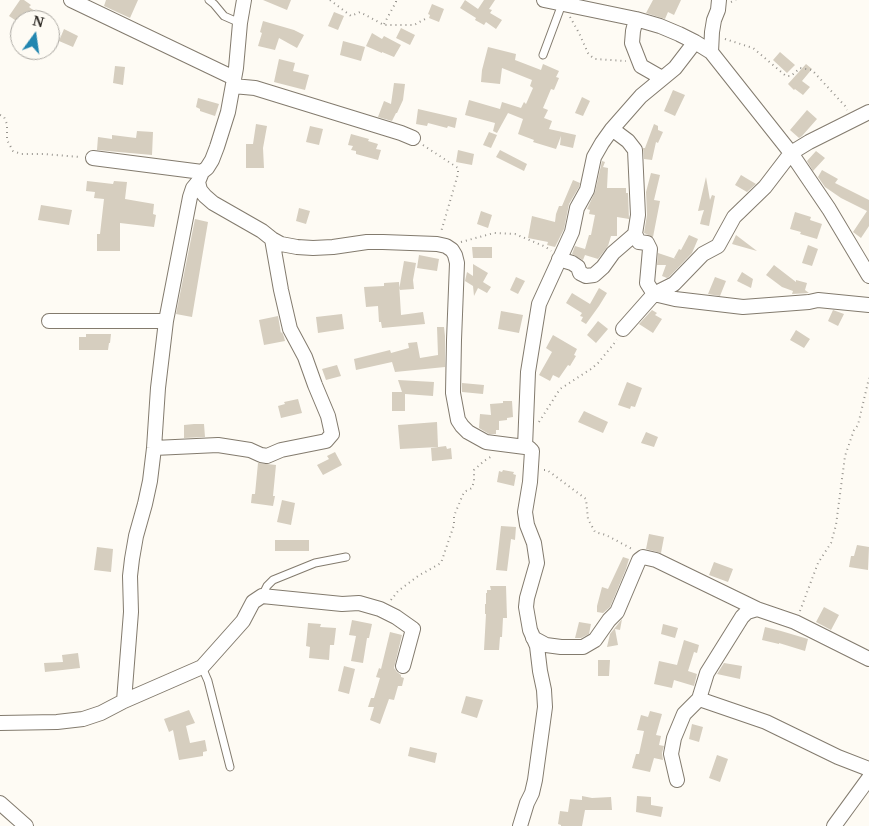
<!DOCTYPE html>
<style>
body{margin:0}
#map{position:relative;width:869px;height:826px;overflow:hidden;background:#fefbf4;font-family:"Noto Serif",serif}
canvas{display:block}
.north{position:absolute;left:10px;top:10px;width:50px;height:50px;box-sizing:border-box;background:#fefbf4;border:1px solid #aaa7a1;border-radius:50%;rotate:14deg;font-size:14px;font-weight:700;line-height:20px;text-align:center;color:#2d2924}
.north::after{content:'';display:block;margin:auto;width:18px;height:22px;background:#2286b0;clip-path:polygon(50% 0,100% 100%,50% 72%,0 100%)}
</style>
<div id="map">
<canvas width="869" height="826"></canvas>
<div class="north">N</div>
</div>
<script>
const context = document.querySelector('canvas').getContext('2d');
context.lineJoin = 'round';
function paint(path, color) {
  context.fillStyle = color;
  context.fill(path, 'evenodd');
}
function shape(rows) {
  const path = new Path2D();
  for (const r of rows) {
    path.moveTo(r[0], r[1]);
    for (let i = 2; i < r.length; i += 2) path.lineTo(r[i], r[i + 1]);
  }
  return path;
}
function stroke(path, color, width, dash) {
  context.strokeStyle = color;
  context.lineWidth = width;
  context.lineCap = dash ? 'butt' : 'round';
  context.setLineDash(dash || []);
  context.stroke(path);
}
paint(shape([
 [20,0,24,0,31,5,29,7,47,20,15,20,9,16],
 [106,0,138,0,130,18,104,6],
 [263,0,291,0,287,10],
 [465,0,478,9,484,0,495,0,489,9,492,10,490,13,502,20,496,29,486,22,484,25,475,20,476,18,460,8],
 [653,0,681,0,674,15,668,12,665,19,646,13],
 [432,4,444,9,439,22,429,18,430,15,428,14],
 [334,12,344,16,338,30,328,26],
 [263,21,294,30,304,35,297,48,279,38,275,50,258,46,262,33,260,32],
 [401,28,415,35,410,45,396,38],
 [64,29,78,36,73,47,59,41],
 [372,33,382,39,384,36,401,45,394,57,382,52,382,53,366,46],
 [343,41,365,47,361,61,340,55],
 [488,47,516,54,515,60,541,70,543,64,559,71,556,77,559,78,554,90,551,89,543,108,548,110,544,118,552,121,549,129,576,135,573,148,560,145,561,136,556,149,533,142,534,140,518,134,523,119,508,113,497,133,493,131,495,123,465,115,469,100,500,109,502,102,521,108,524,102,526,104,533,88,530,86,532,80,502,68,500,84,481,82,482,70],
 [780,52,795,65,787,73,773,60],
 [279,59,295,63,293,71,309,75,305,90,274,82],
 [806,64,812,69,802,81,810,87,803,95,795,89,794,90,788,84],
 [115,66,125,67,123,85,113,83],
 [394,83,405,84,403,100,397,113,396,113,392,121,378,117,384,101,391,104],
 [673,90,685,95,675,116,664,111],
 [582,97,590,101,583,116,575,113],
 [198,98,219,104,215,116,200,111,200,109,196,107],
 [418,109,457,118,455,128,448,126,447,128,428,123,427,126,416,124],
 [807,110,817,119,802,136,799,138,790,130],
 [256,124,267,126,263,148,264,168,246,168,246,144,253,144],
 [654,124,658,126,658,130,663,132,658,143,656,142,652,160,644,159,643,148,645,148],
 [310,126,323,129,319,145,306,142],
 [137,131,153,132,152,155,97,150,98,137,112,139,112,135,136,138],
 [489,132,497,135,491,148,483,145],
 [351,134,369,139,368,141,378,144,376,149,381,150,378,160,356,154,356,151,351,150,353,146,348,145],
 [458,150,474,154,472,165,456,162],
 [500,150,527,164,524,171,496,157],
 [816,151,825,158,813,171,807,161],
 [602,161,605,162,603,167,608,168,607,188,626,188,626,193,628,193,629,219,617,217,617,236,611,236,608,246,598,259,585,255,583,260,572,254,575,246,585,249,589,235,591,235,595,215,589,214,590,210,587,209,595,192],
 [822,170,838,179,835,183,869,200,869,226,861,238,853,232,867,211,841,198,825,187,818,177],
 [651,173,660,175,654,200,660,201,653,237,644,233,647,215,646,192],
 [741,175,756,184,747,192,735,185],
 [706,177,710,200,712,195,715,196,709,226,700,224,702,216,704,210,698,211],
 [573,180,580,183,579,187,569,204,564,229,555,247,547,245,548,242,528,238,532,216,555,222,556,214,559,206,562,206],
 [87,181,113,184,114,181,127,182,125,199,154,204,153,214,156,215,154,227,120,223,120,251,97,251,97,234,100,234,104,199,94,198,95,192,86,191],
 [41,205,72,210,69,225,38,220],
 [299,208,310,211,306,224,296,221],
 [481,211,492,215,488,228,477,224],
 [795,212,811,217,810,220,822,224,817,239,800,234,801,232,790,229],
 [195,219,208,222,192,317,176,314],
 [689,235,698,239,692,253,669,277,667,278,662,276,666,265,657,265,658,253,676,259,674,258,679,249,681,250],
 [736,235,757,251,732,244],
 [808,245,818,249,812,266,802,263],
 [472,247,492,247,492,258,473,258],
 [419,255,439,259,437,271,417,268],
 [404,261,416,263,413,280,414,289,399,290],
 [473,264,488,273,483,282,491,287,487,293,478,288,474,296,473,286,465,281,467,272,473,276],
 [774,265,796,282,796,280,807,283,805,290,809,293,792,294,793,291,782,287,766,275],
 [742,272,753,279,751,288,737,281],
 [516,277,525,281,518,294,510,290],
 [715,277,726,281,720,296,708,294],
 [399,282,401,315,423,312,425,324,382,328,381,322,379,322,378,306,366,307,364,287,384,286,384,283],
 [599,288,607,293,599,306,586,324,581,321,583,317,580,316,582,313,566,303,572,293,590,304],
 [652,310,657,313,655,315,662,319,653,333,639,324],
 [833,310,844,314,838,326,828,321],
 [501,311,523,315,519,333,498,329],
 [342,314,344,329,318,333,316,317],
 [278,316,281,333,282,332,284,337,285,341,264,345,259,320],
 [598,321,608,329,596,343,587,335],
 [437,327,444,327,445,336,445,367,395,372,392,362,356,370,354,359,390,350,391,353,409,348,408,343,417,342,420,358,438,355],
 [796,330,810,339,804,348,790,340],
 [86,334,111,334,110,343,109,343,108,350,79,350,79,337,86,337],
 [553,335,577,349,574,355,576,356,570,366,568,365,559,378,553,375,550,381,539,375,552,352,546,348],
 [337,365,341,376,326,380,322,369],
 [398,380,434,382,433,396,405,394,405,411,392,411,392,392,402,392],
 [627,382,642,388,635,407,631,406,630,409,618,405],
 [462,383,484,385,483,394,462,392],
 [298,399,302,413,281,418,278,406,285,404,284,402],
 [503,401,512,401,513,417,507,418,507,420,499,421,499,430,496,430,496,434,489,434,479,428,480,414,491,415,490,404,503,403],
 [584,411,608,422,603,433,578,422],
 [437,422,438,447,400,449,398,425],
 [194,424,204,424,205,437,184,438,184,425],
 [646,432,658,437,654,447,641,443],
 [446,446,447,449,451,448,452,459,432,461,431,448],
 [335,452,342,465,323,475,317,465,329,459,327,456],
 [258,463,276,465,273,496,275,496,273,506,251,503,252,494,255,494],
 [503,470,514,472,513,474,516,475,514,486,497,482,499,471,502,472],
 [282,500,295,503,291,525,277,522],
 [501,526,516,527,515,540,511,539,507,571,496,570],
 [649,534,664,537,661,553,646,549],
 [275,540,309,540,309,551,275,551],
 [857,545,869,547,868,570,849,567,851,556,854,556],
 [97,547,113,549,111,572,94,570],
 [623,557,629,559,626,569,610,607,603,613,597,612,597,606,602,587,608,589],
 [714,562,733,569,728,582,709,575],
 [490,586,506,586,507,618,503,618,502,637,500,637,499,650,484,650,486,614,485,614,485,604,486,604,486,593,487,593,487,590,491,590],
 [824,607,839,615,831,630,816,622],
 [622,619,620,630,615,629,618,645,607,647,610,634],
 [352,620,372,624,369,638,367,638,363,663,351,661,356,636,349,635],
 [579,622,591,624,589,634,581,638,575,638],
 [308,623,321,624,320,627,336,628,334,645,330,645,329,660,309,658,310,647,306,646],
 [663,624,678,628,675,638,661,634],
 [765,627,781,631,808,639,805,651,779,643,779,644,762,640],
 [390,632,402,635,394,668,397,672,401,675,401,677,404,678,402,686,398,686,394,700,389,699,380,724,370,720,374,707,368,707,371,698,374,698,380,678,376,677,379,668,381,669],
 [684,640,699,645,697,653,694,652,688,671,697,674,694,686,674,680,672,688,654,684,659,661,677,665],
 [78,653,80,668,45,672,44,663,63,662,62,655],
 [598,660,610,660,609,676,598,676],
 [724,663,742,666,740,679,717,674],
 [344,666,355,669,349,694,338,691],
 [466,696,483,700,477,718,461,713],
 [189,710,195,723,186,726,190,743,205,740,207,751,203,752,203,756,179,760,173,730,169,732,164,719],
 [650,711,662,714,656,735,661,736,659,745,664,746,662,753,663,760,654,758,650,772,632,768,636,754,639,754,644,731,637,730,641,715,648,717],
 [692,724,703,727,699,742,689,739],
 [410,747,437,753,435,763,408,756],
 [717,755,728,759,720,782,709,778],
 [582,796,592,798,611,797,612,810,585,810,582,826,561,826,561,825,558,824,560,811,568,812,570,799,582,800],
 [637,796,651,797,651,805,663,807,661,817,636,812]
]), '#d6cebf');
const lane = shape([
 [209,0,214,4,224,16,240,23],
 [543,55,562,4],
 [262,596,267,586,273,580,315,563,346,557],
 [202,667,208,681,230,767]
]);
const street = shape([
 [71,0,234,78],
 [244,0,240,23,236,68,228,112,217,147,212,160,207,168,202,172,198,182,200,190,205,196,213,203,262,231,272,239,281,244,297,247,313,248,333,247,367,242,383,242,437,244,446,246,452,250,455,255,457,263,454,340,453,393,458,420,462,426,468,432,486,442,525,447,529,448,532,451,530,482,525,512,527,525,534,543,537,563,527,598,526,607,530,630,537,646,540,671,544,690,545,707,535,780,532,793,527,803,520,826],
 [544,0,636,19,660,26,679,34,695,42,711,52,791,153,829,209,869,276],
 [636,19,633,31,632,43,641,66,662,78],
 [711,52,712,32,714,20,718,10,719,0],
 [233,86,255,88,401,133,413,138],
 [612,129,628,141,635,150,638,215,635,234,639,242,647,243,650,249,647,283,654,294,675,299,743,307,809,302,818,300,869,305],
 [93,158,202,172],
 [559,259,572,263,578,267,580,273,586,276,594,275,603,267,613,253,635,234],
 [49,321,166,321],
 [623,329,654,294,674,284,703,254,718,246,734,217,765,187,791,153,809,142,869,112],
 [525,447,528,372,539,304,572,232,577,208,587,190,594,157,602,143,612,129,641,96,675,68,695,42],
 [154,448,218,445,250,450,261,455,267,456,281,450,326,441,332,434,328,416,315,385,305,357,290,329,281,290,272,239],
 [533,638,546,645,561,647,583,647,595,640,609,620,617,612,639,560,643,557,656,560,757,609,795,622,869,659],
 [699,699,707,673,742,617,747,612,757,609],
 [124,701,131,612,130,576,132,559,136,536,145,504,150,481,154,448,158,388,166,321,190,197,193,188,198,182],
 [0,723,57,722,83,719,101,713,124,701,202,667,243,621,253,602,262,596,342,604,359,603,380,609,396,617,413,629,403,666],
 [677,780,671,754,674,738,684,714,699,699,766,722,838,757,869,769],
 [0,803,26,826],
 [834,826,869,778]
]);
stroke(lane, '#837b6e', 9);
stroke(street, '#837b6e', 16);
stroke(shape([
 [330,0,351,16,360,12,384,25,414,25,425,19],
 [731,2,736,0],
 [570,17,579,33,588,53,592,57,595,59,626,61],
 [384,24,396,2,396,0],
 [725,39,753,48,786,76,791,76,800,68,812,70,845,106,847,110],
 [0,115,4,117,7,124,7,140,13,151,21,154,44,154,80,157],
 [423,145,458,168,458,174,441,232],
 [461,242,494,233,515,234,546,247,551,251],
 [539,422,560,389,591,369,598,363,617,340],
 [544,470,547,470,586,499,588,519,595,532,606,535,632,549],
 [391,600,398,591,418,576,441,563,454,525,454,516,464,492,472,488,474,481,474,470,484,461,492,456],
 [800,611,818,563,831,543,836,525,845,456,854,430,858,425,869,378]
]), '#97948e', 2, [1, 4]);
stroke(lane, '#fff', 7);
stroke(street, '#fff', 14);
</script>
